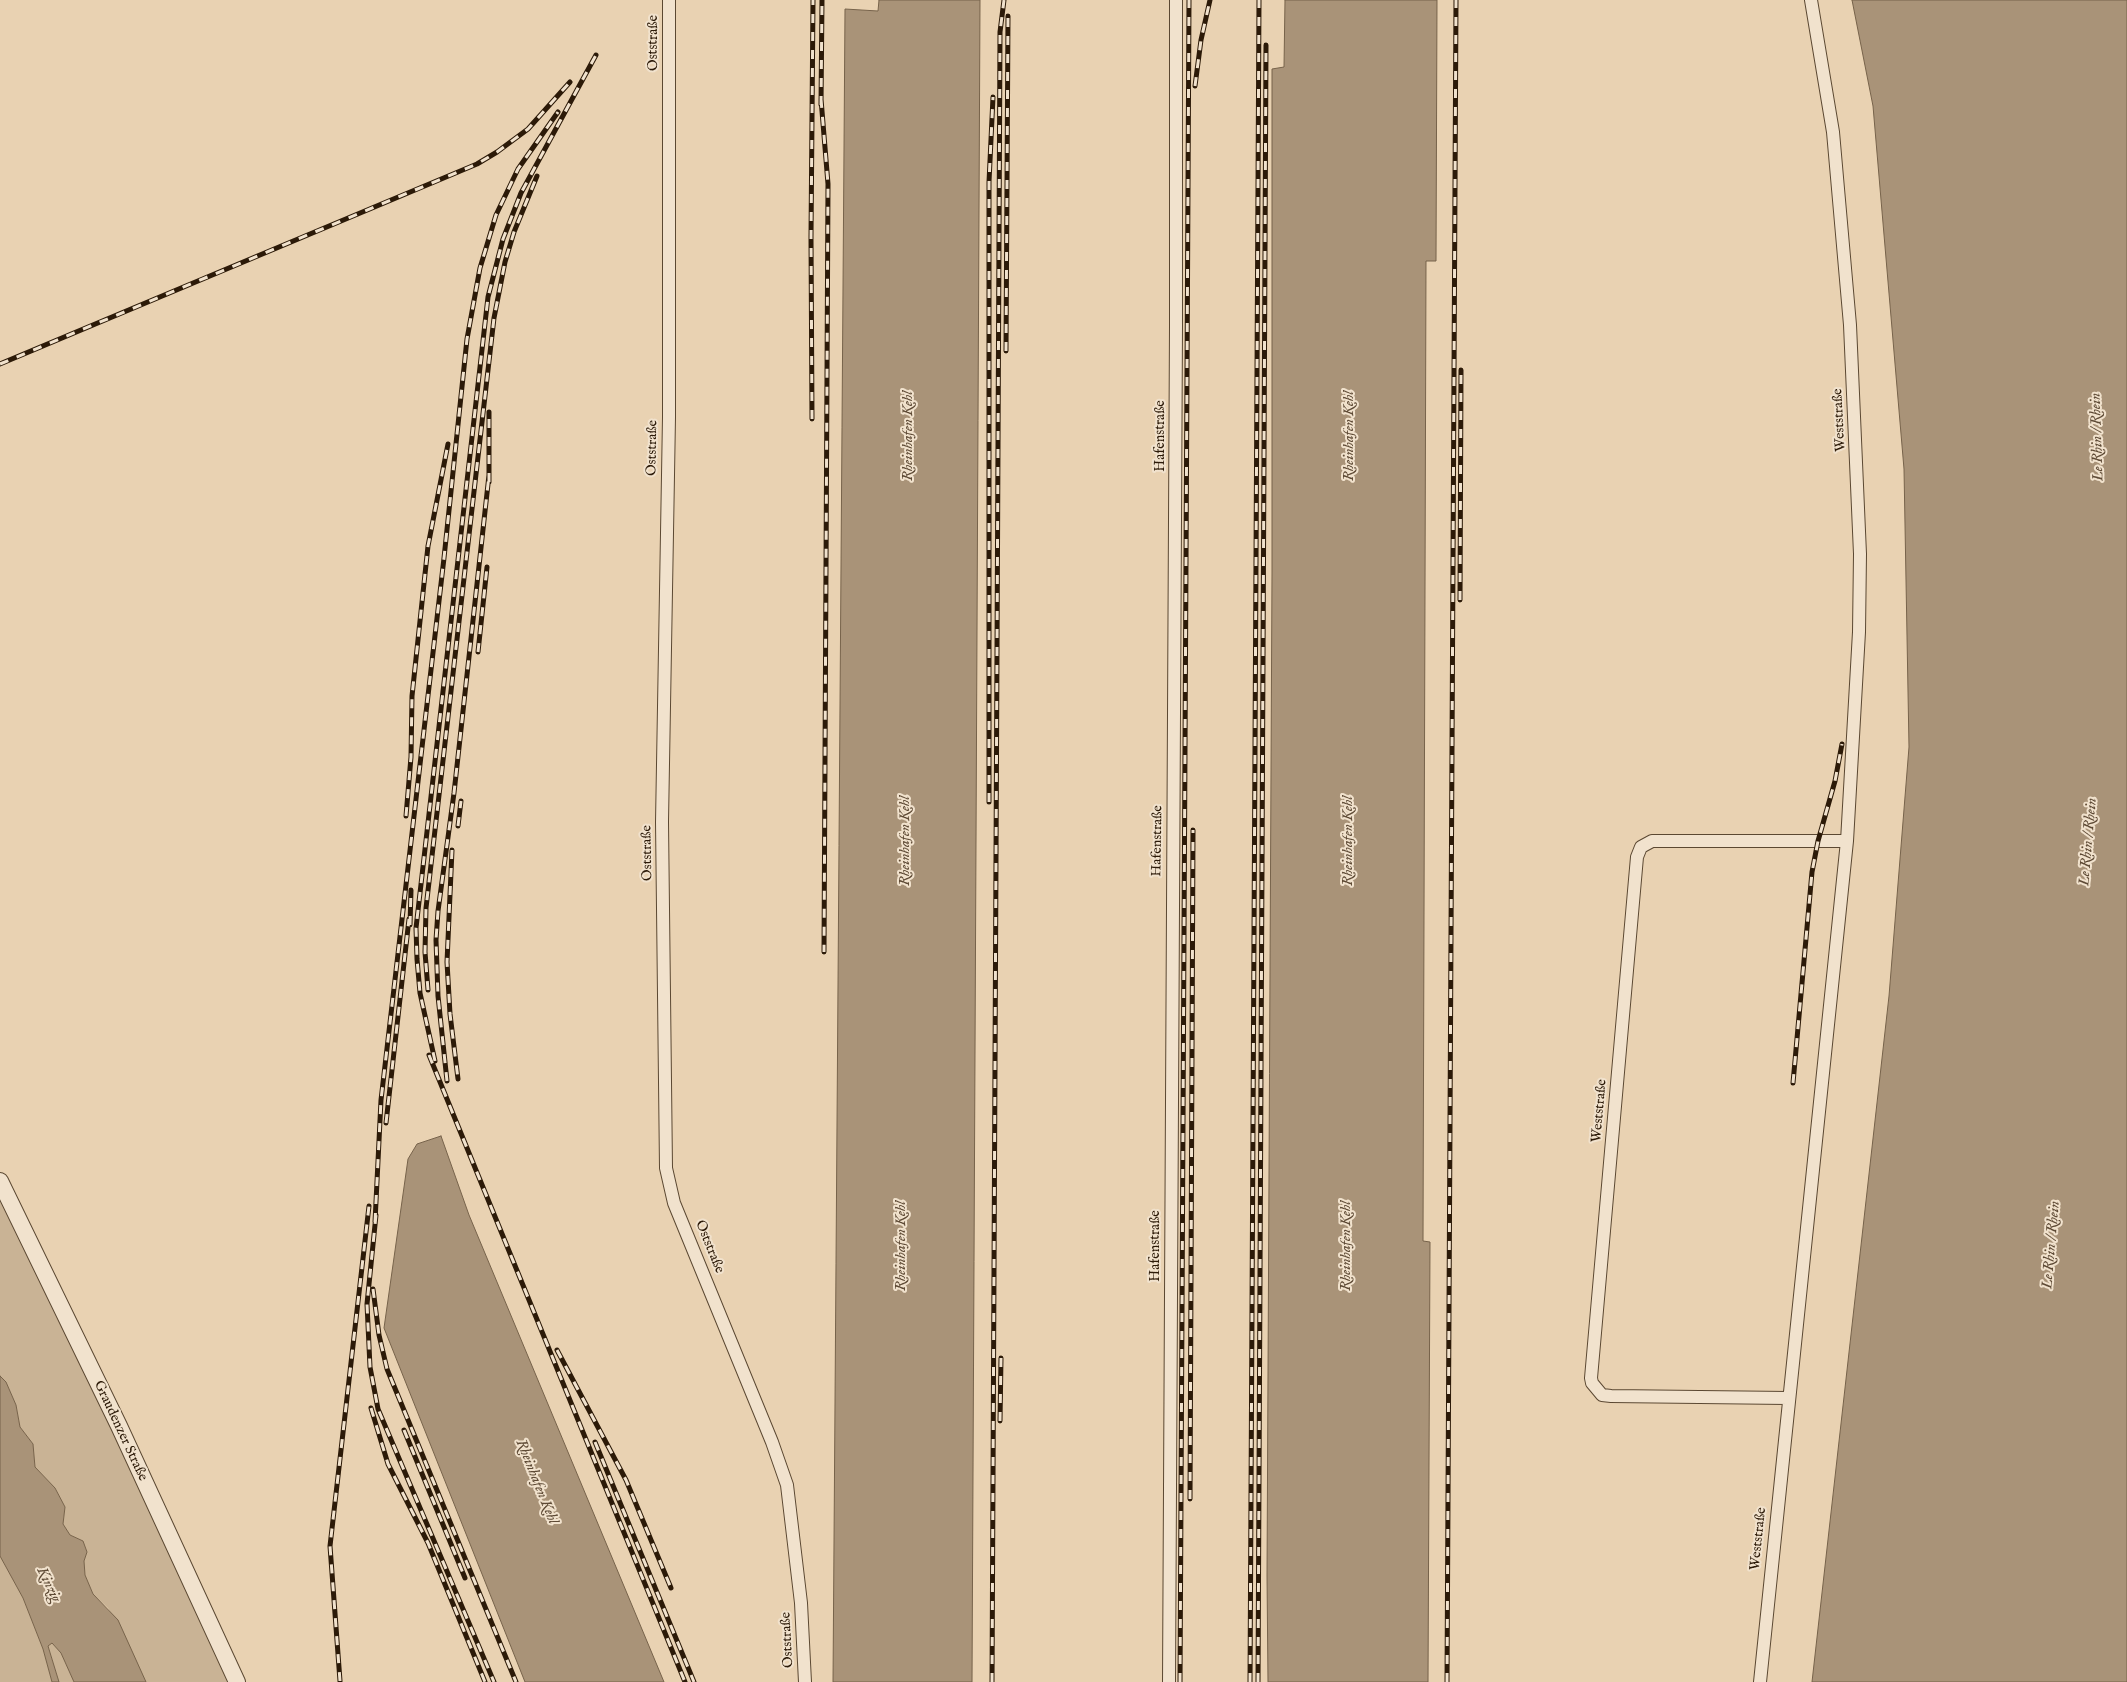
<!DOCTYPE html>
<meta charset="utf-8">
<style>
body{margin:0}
canvas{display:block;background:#e9d2b2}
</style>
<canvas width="2127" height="1682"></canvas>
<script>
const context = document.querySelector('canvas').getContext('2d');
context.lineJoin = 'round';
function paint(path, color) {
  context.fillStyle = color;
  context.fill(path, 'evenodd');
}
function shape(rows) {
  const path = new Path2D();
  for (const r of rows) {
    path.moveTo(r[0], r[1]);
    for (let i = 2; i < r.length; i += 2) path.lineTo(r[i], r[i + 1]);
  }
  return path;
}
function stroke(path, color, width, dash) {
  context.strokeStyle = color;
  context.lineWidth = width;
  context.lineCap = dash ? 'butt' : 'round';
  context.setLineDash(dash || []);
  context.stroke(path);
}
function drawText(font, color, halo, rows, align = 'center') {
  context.font = font + ' "IM FELL English",serif';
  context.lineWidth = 4;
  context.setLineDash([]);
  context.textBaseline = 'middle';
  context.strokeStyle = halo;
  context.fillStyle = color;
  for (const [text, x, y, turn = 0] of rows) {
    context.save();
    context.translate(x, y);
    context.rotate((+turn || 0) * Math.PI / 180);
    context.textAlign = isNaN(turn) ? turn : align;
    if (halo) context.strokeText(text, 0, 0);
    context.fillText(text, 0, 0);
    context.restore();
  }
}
paint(shape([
 [0,1193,232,1682,146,1682,108,1608,93,1594,85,1575,84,1561,87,1552,83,1541,70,1535,63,1524,65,1507,55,1488,35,1467,33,1444,20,1427,16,1405,6,1382,0,1376],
 [0,1556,23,1598,43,1649,52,1682,0,1682],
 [52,1643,61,1653,74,1682,59,1682,48,1645]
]), '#c9b395');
const water = shape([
 [879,0,980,0,972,1682,833,1682,845,9,878,11,879,0],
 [1285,0,1437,0,1436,261,1426,261,1423,1241,1430,1242,1428,1682,1268,1682,1267,1575,1272,572,1272,69,1284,67,1285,0],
 [1852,0,2127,0,2127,1682,1812,1682,1889,996,1909,747,1904,469,1873,106,1852,0],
 [441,1136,469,1215,664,1682,525,1682,384,1328,408,1159,417,1144,441,1136],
 [0,1376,6,1382,16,1405,20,1427,33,1444,35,1467,55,1488,65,1507,63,1524,70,1535,83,1541,87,1552,84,1561,85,1575,93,1594,118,1620,146,1682,74,1682,61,1653,52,1643,48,1646,59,1682,52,1682,43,1649,23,1598,0,1556,0,1376]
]);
paint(water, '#a99378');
stroke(water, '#77634b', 1);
const minor = shape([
 [669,0,669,417,662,822,666,1168,674,1203,772,1442,787,1485,801,1603,805,1682],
 [1788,1398,1611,1396,1602,1395,1592,1383,1591,1378,1637,857,1641,847,1652,841,1847,841],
 [1169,1682,1176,326,1176,0],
 [1760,1682,1847,841,1859,632,1860,554,1850,325,1833,132,1811,0]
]);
const tertiary = shape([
 [0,1181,119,1426,237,1682]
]);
stroke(minor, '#5b4832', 14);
stroke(tertiary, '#5b4832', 18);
stroke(minor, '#f1e2cd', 12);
stroke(tertiary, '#f1e2cd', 16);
const rail = shape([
 [1195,86,1201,40,1210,0],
 [821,99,828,184,824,952],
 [821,105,822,0],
 [1006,351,1008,16],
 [0,364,477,164,497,152,528,129,570,82],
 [812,419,811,237,813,0],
 [489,482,489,412],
 [1460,600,1461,370],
 [478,652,487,567],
 [989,802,989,182,993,97],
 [406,816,411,757,412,696,428,546,448,444],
 [458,826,461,801],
 [452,850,447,962,450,1014,458,1079],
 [410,925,411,890],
 [428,990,425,952,426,908,494,318,505,262,514,232,537,176],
 [429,1055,685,1682],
 [435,1061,420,993,417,959,416,928,488,297,503,239,521,193,596,55],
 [447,1081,438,996,436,940,438,911,454,793,489,475],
 [1793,1083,1812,872,1818,841,1835,781,1842,744],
 [386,1123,409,919],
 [376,1215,367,1304,370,1367,378,1409,494,1682],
 [375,1222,381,1100,444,558,467,339,480,268,496,215,518,169,558,112],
 [373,1289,379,1335,387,1369,516,1682],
 [557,1350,626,1480,671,1588],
 [371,1408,388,1464,428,1543,485,1682],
 [1000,1421,1001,1358],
 [404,1430,465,1578],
 [595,1442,694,1682],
 [1190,1499,1193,830],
 [340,1681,330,1546,369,1206],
 [992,1682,1000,32,1004,0],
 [1180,1682,1189,0],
 [1250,1682,1259,0],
 [1258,1682,1266,45],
 [1447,1682,1456,0]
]);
stroke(rail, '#2c1a08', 5);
stroke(rail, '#f1e2cd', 3, [9]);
drawText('14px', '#2c1a08', '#f1e2cd', [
 ["Oststraße",654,43,-90],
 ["Weststraße",1840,420,-93],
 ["Hafenstraße",1161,436,-90],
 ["Oststraße",653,448,-89],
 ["Hafenstraße",1158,841,-89],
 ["Oststraße",648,853,-91],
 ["Weststraße",1600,1111,-85],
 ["Hafenstraße",1156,1246,-90],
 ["Oststraße",709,1247,68],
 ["Graudenzer Straße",120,1431,65],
 ["Weststraße",1759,1539,-84],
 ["Oststraße",788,1640,-93]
]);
drawText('italic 15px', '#5e4a35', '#f1e2cd', [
 ["Rheinhafen Kehl",909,436,-90],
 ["Rheinhafen Kehl",1350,436,-90],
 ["Le Rhin / Rhein",2098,437,-92],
 ["Rheinhafen Kehl",906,841,-90],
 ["Rheinhafen Kehl",1349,841,-90],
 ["Le Rhin / Rhein",2089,842,-85],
 ["Le Rhin / Rhein",2052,1245,-85],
 ["Rheinhafen Kehl",902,1246,-90],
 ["Rheinhafen Kehl",1347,1246,-90],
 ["Rheinhafen Kehl",536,1482,68],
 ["Kinzig",48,1585,64]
]);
</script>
